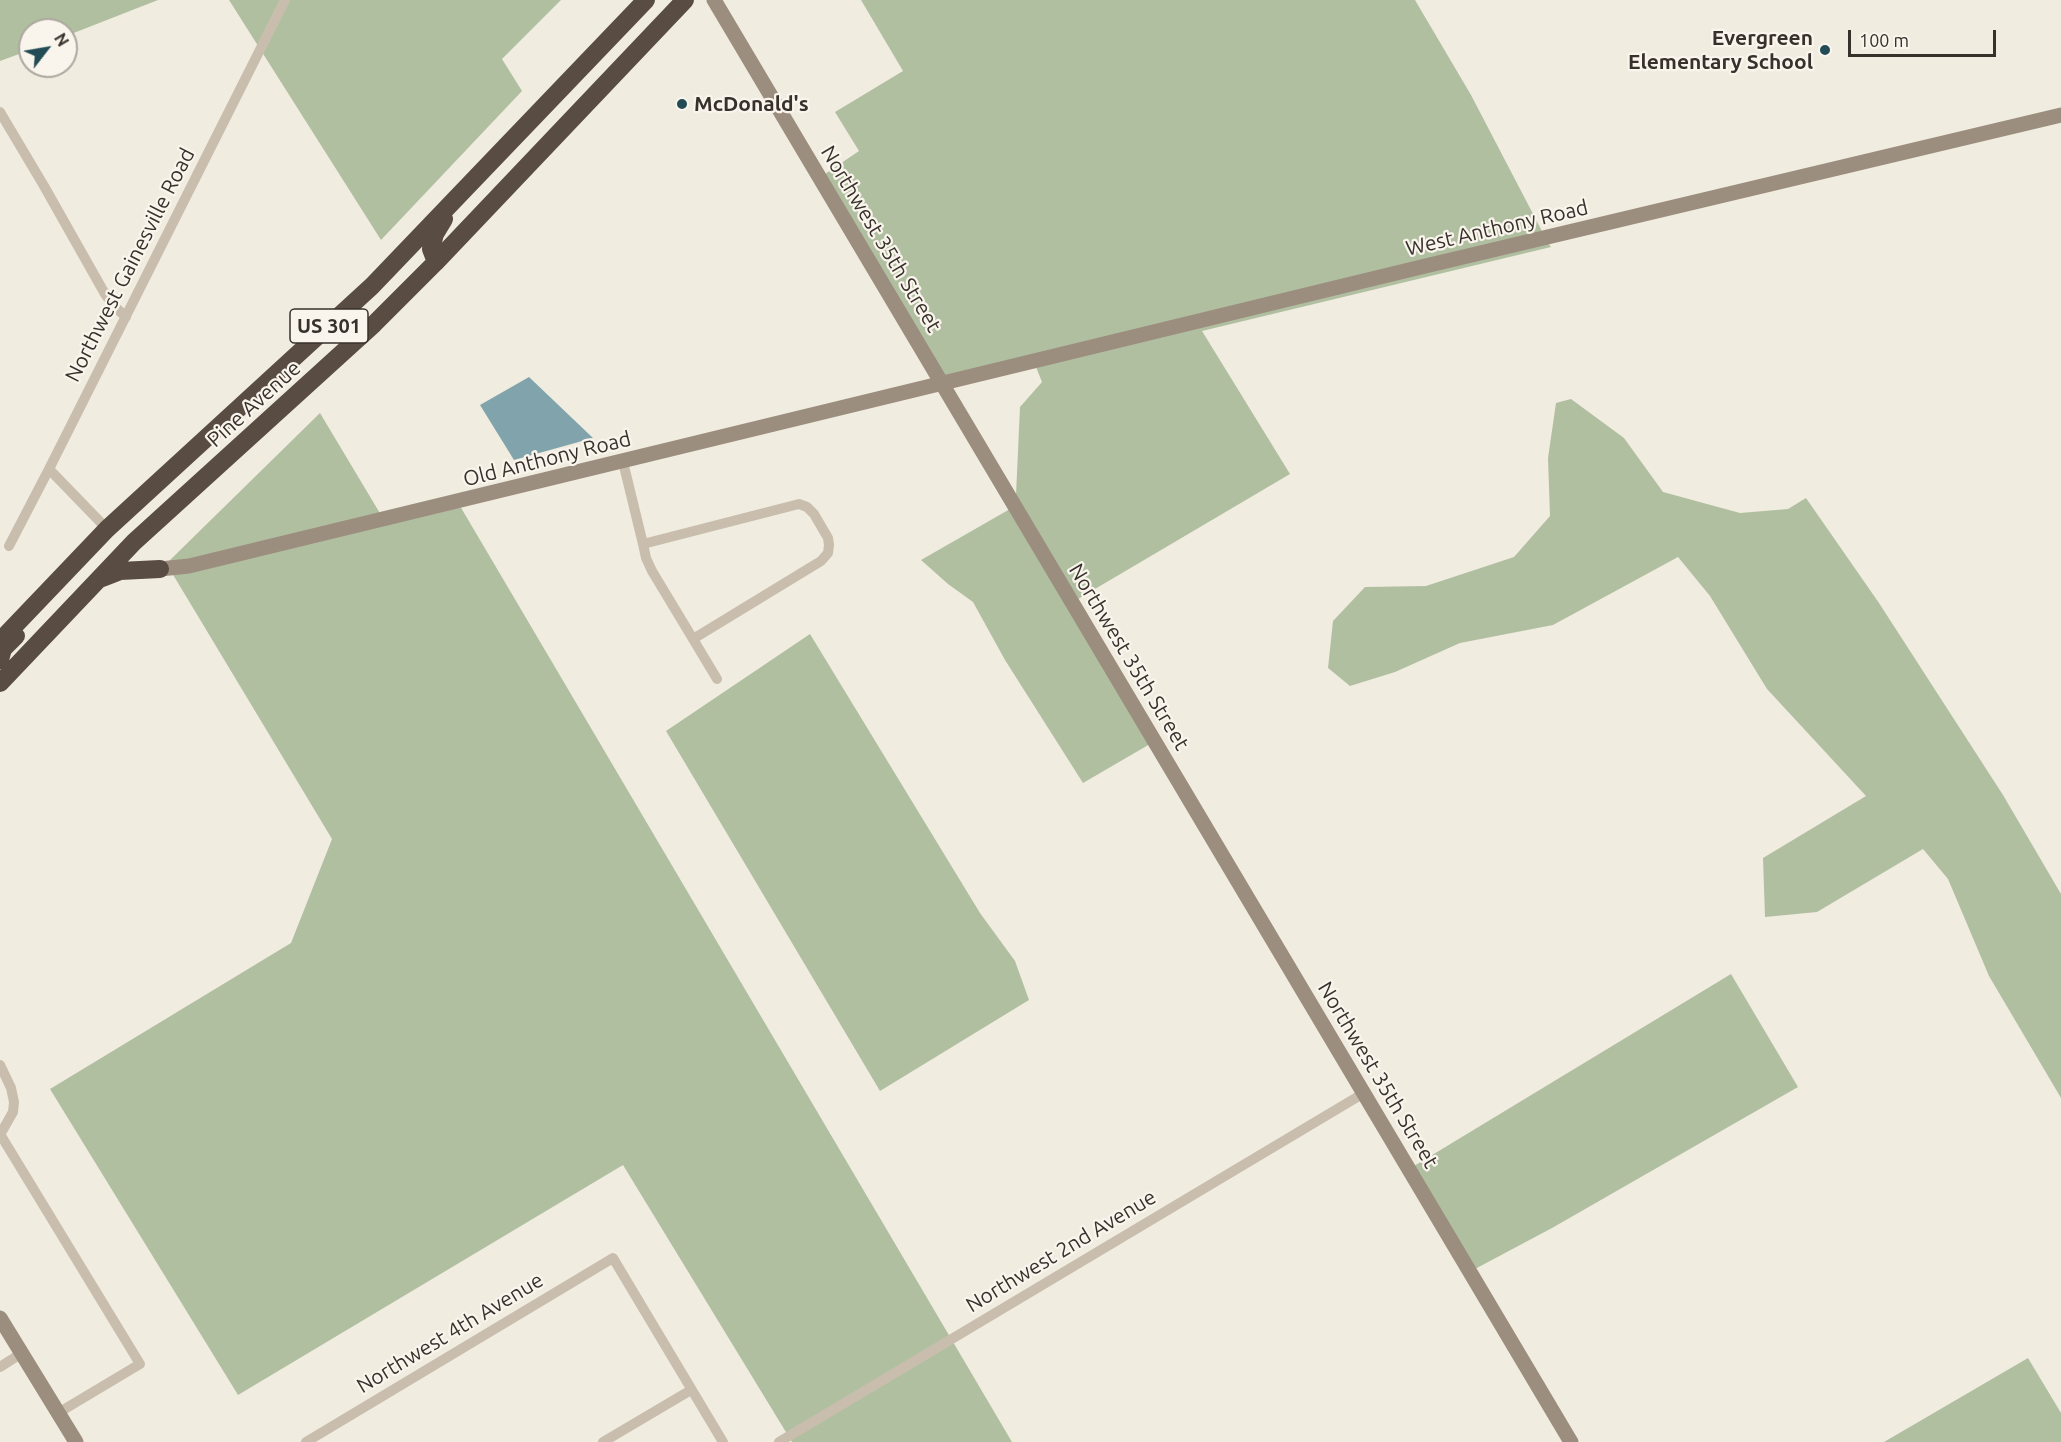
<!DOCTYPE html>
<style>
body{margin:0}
#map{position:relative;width:2061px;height:1442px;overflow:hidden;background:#f1ece0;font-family:Ubuntu,sans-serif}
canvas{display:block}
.north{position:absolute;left:18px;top:18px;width:60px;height:60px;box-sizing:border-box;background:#f9f5ed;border:2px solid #aca79f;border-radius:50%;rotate:59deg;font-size:16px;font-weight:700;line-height:24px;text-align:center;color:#38312b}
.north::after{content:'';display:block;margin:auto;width:21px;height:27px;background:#234b56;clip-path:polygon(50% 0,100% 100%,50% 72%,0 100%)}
.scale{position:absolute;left:1848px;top:30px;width:148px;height:27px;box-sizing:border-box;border:3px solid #38312b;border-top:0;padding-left:8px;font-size:18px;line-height:21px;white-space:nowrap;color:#38312b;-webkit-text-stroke:4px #f9f5ed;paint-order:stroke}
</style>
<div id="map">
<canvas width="2061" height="1442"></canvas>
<div class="north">N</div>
<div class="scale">100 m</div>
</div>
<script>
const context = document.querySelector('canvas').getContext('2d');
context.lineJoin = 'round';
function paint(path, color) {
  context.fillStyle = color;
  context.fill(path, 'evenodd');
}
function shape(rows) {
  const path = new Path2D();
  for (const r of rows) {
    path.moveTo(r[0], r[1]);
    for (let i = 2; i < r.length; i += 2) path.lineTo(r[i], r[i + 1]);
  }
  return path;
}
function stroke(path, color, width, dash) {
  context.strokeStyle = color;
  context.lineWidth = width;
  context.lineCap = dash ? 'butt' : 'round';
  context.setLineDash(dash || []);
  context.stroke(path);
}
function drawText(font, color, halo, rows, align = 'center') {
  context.font = font + ' Ubuntu,sans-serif';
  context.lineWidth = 4.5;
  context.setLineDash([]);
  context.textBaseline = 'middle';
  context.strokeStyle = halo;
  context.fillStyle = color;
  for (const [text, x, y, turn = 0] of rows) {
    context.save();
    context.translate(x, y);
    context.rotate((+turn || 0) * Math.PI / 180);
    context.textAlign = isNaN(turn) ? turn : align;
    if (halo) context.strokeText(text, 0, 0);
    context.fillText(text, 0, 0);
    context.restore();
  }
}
paint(shape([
 [0,0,158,0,66,36,66,30,30,30,30,50,0,61],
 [229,0,561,0,502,59,522,91,381,240],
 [861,0,1415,0,1471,95,1543,233,947,379,825,174,859,151,835,112,903,71],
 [1548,243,1551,247,1202,331,1290,474,1078,599,1016,495,1020,407,1042,382,1036,367],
 [1571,399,1624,438,1663,492,1740,513,1788,509,1806,498,1879,603,2003,795,2061,894,2061,1098,1989,976,1948,879,1923,849,1817,912,1765,917,1763,858,1866,796,1767,689,1710,596,1678,557,1553,625,1460,643,1395,672,1350,686,1328,668,1333,621,1365,587,1426,586,1514,557,1550,516,1548,458,1556,403],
 [320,413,381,515,189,561,167,563],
 [460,506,1012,1442,792,1442,623,1165,238,1395,50,1089,291,943,332,839,172,573],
 [1010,509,1150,744,1083,783,1005,660,973,602,948,584,921,560],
 [810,634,980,913,1015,961,1029,1000,880,1091,666,731],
 [1731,974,1798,1087,1552,1228,1475,1269,1414,1166],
 [2028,1358,2061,1413,2061,1442,1884,1442]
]), '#b1bfa1');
paint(shape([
 [529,377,593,438,514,460,480,405]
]), '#81a4ac');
stroke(shape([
 [0,112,44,186,105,294,112,304,126,317],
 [623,462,643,544,646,558,652,571,693,639,821,561,828,553,829,545,828,538,814,514,807,507,799,504,643,544],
 [49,469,107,529],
 [9,546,49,469,285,0],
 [693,639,717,679],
 [0,1065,11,1088,14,1102,13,1112,1,1133],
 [0,1134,140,1364,58,1413],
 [0,1367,22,1353],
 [306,1442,613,1258,723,1442],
 [603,1442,691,1390],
 [779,1442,1364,1093]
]), '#c9bead', 10);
stroke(shape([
 [714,0,1571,1442],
 [160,569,189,566,1417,268,2061,115],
 [0,1318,76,1442]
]), '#9c8e7e', 15);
stroke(shape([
 [436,262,431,249,435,234,444,219],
 [102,578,120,571,160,569],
 [0,641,107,529,372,286,646,0],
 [0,660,3,649,16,636],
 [0,683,134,542,374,324,436,262,685,0]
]), '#584c43', 18);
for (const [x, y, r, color] of [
 [1825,50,6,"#234b56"],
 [682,104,6,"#234b56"]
]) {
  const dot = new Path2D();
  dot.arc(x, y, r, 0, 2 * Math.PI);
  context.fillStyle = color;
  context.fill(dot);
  stroke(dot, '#f9f5ed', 2);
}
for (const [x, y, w] of [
 [329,326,78]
]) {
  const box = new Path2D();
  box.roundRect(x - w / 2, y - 17, w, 34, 4.5);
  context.fillStyle = '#f9f5ed';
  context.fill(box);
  stroke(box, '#38312b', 1.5);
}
drawText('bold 20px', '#38312b', null, [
 ["US 301",329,326]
]);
drawText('bold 21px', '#38312b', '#f9f5ed', [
 ["Evergreen",1813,38],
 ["Elementary School",1813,62],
 ["McDonald's",694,104,"left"]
], 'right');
drawText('21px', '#38312b', '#f9f5ed', [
 ["West Anthony Road",1497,228,-13],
 ["Northwest 35th Street",881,239,59],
 ["Northwest Gainesville Road",130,265,-63],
 ["Pine Avenue",254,404,-42],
 ["Old Anthony Road",547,459,-14],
 ["Northwest 35th Street",1129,657,59],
 ["Northwest 35th Street",1378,1075,59],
 ["Northwest 2nd Avenue",1061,1251,-31],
 ["Northwest 4th Avenue",450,1333,-31]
]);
</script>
